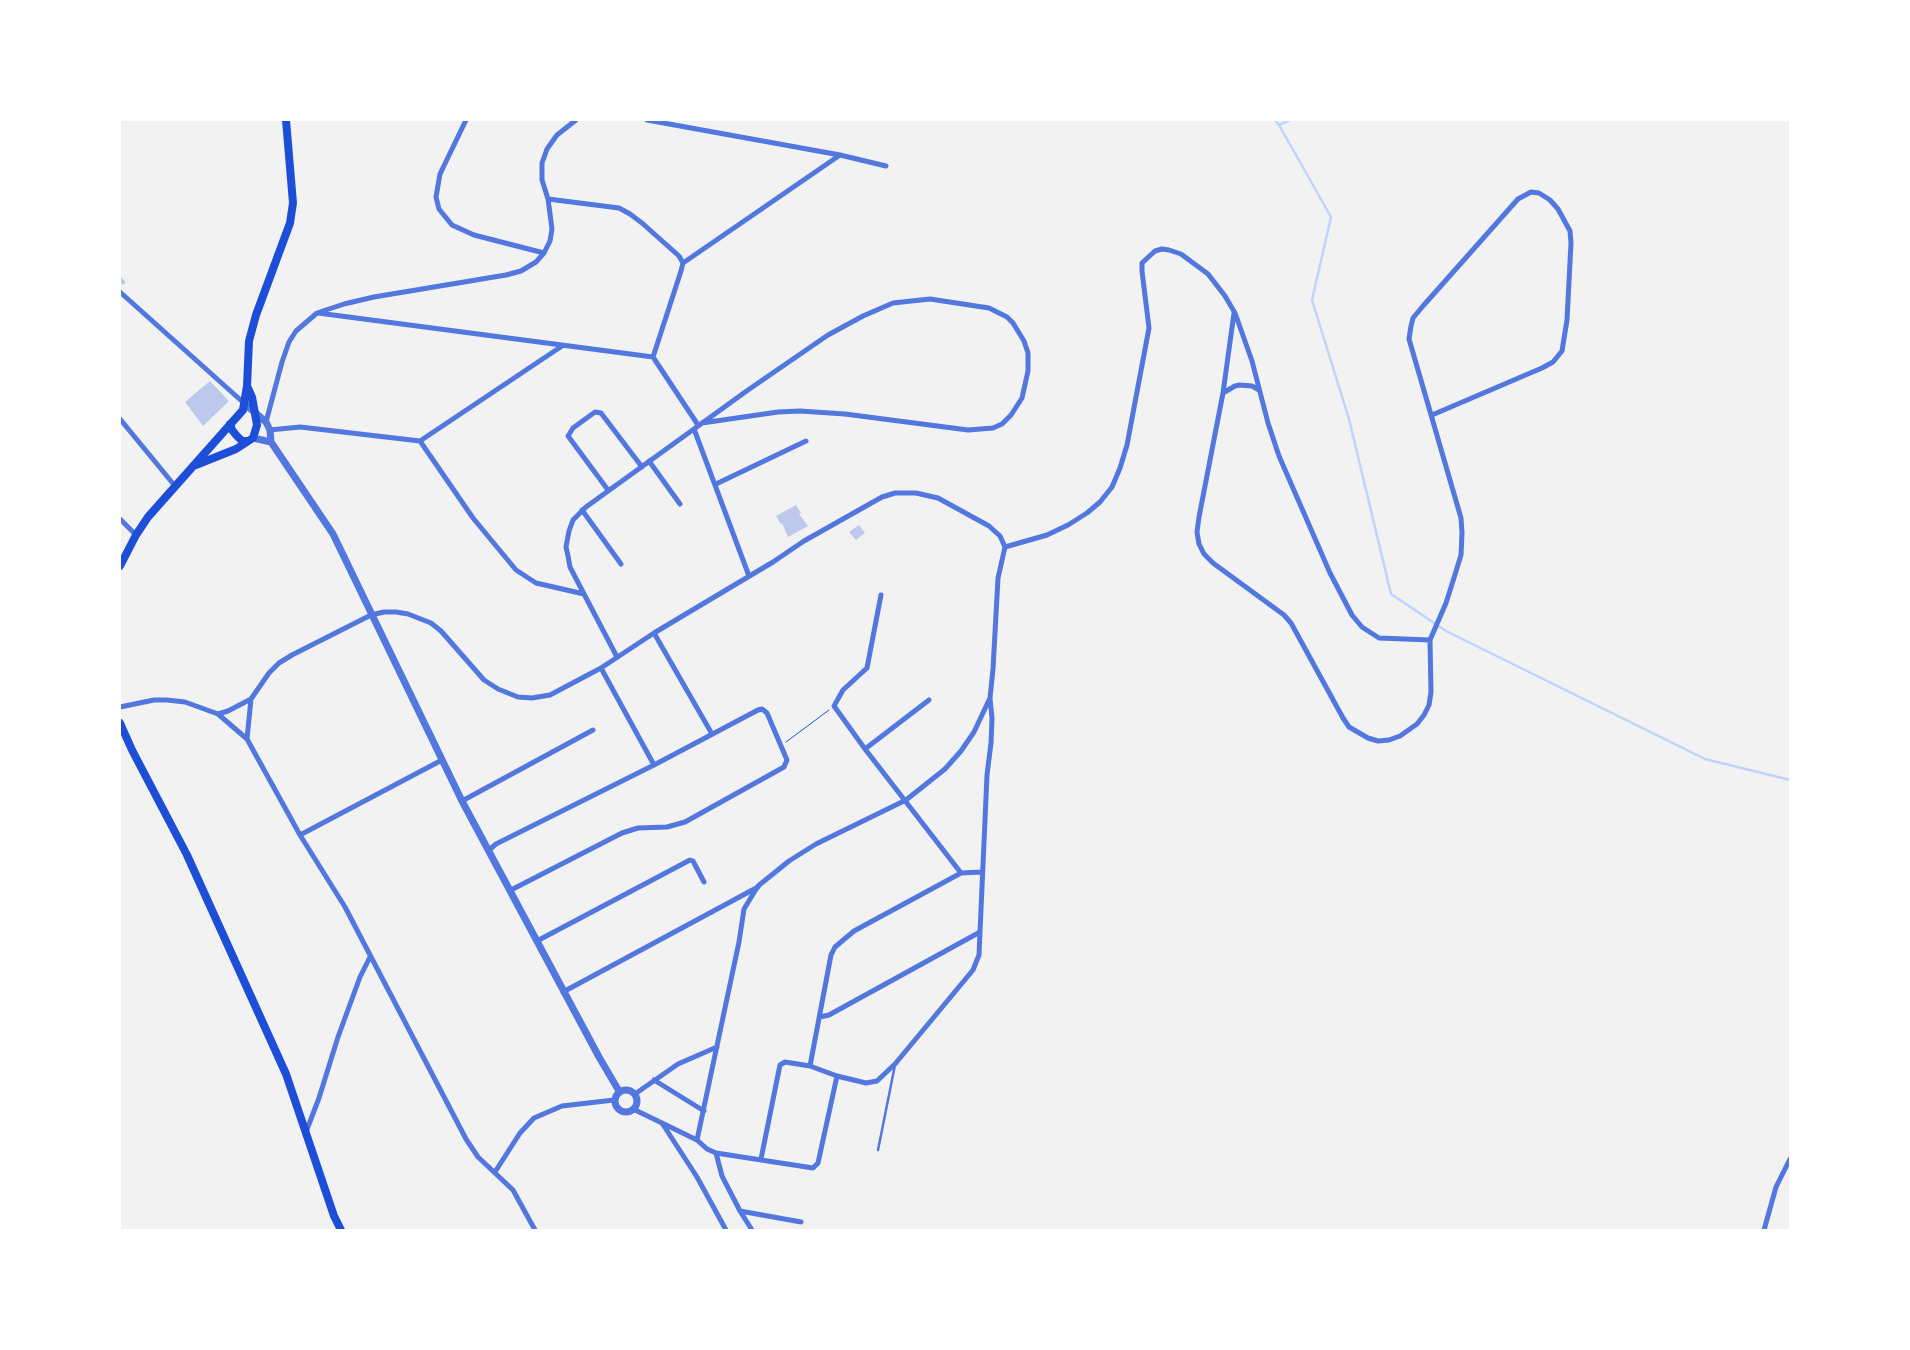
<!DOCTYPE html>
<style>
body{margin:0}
#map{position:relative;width:1910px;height:1350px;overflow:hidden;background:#f2f2f2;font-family:"Work Sans",sans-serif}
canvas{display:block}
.frame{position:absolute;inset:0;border:121px solid #fff;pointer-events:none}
</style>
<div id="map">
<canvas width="1910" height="1350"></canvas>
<div class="frame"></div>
</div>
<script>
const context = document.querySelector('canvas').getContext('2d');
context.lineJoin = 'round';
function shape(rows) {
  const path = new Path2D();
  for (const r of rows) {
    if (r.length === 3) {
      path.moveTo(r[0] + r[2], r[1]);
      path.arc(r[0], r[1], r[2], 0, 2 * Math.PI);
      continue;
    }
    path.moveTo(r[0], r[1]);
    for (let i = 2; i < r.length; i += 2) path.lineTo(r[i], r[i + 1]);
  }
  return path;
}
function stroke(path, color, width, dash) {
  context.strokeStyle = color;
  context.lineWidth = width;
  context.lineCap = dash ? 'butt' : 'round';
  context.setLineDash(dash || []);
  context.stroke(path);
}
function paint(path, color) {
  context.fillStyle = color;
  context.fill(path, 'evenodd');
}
stroke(shape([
 [1275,120,1279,125,1331,217,1312,300,1349,419,1391,594,1446,631,1705,759,1790,780],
 [1279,125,1290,120]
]), '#bfd3fe', 2.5);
paint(shape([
 [120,276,126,282,123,285,120,282],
 [210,381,228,400,228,402,203,426,185,402],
 [796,505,801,513,799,514,808,526,788,537,782,523,781,524,776,516],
 [859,525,865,533,856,540,849,532]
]), '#bdc9ec');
stroke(shape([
 [786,742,829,710]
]), '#1d4ed8', 1);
stroke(shape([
 [878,1150,895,1065]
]), '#5277de', 2.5);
stroke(shape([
 [466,120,440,174,436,197,439,209,452,225,474,235,544,253],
 [647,120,840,155,886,166],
 [548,199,619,208,630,214,642,223,679,256,683,263,681,271,653,357],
 [683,263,840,155],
 [120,292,245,404],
 [318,313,653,357],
 [1234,313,1223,393,1199,517,1197,532,1199,544,1204,554,1213,563,1284,615,1291,623,1343,718,1349,727,1368,738,1378,741,1389,740,1400,736,1417,724,1424,715,1429,705,1431,692,1430,640],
 [653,357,698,425],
 [1223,393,1235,386,1240,385,1252,386,1259,390],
 [120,419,175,486],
 [266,422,282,362,289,342,296,331,317,313,344,304,374,297,506,275,521,271,536,262,544,253,550,241,552,229,548,199,542,180,542,163,547,149,557,135,576,120],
 [694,429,749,576],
 [270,430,300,427,420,441,562,346],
 [420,441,473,518,516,570,536,583,584,594],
 [649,461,680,504],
 [716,484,806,441],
 [608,490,568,436,573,428,595,412,601,413,642,467],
 [582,510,621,564],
 [120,519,136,535],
 [1005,547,1047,535,1068,525,1087,513,1100,502,1112,487,1120,468,1127,445,1149,328,1142,271,1142,263,1155,251,1162,249,1169,250,1181,254,1208,274,1225,296,1235,313,1252,361,1268,423,1279,456,1330,573,1352,615,1362,627,1379,638,1430,640,1446,603,1453,581,1461,555,1462,533,1461,518,1409,339,1411,326,1413,318,1423,306,1518,199,1531,192,1539,193,1550,200,1558,209,1570,231,1571,243,1567,320,1562,351,1553,362,1542,368,1432,415],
 [881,595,867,668,843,690,834,706,865,749,961,873],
 [654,633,712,734],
 [617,657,584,594,570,567,568,556,566,547,569,531,573,520,586,507,748,390,828,335,863,316,893,303,930,299,989,308,1007,317,1013,323,1024,341,1028,353,1028,371,1022,398,1011,415,1002,424,993,428,968,430,845,414,800,411,778,412,702,423],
 [601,668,654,765],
 [120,707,154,700,167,700,185,702,218,714,247,739,300,835,345,907,466,1139,478,1157,513,1190,535,1230],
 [218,714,228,711,251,699],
 [247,739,251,699,269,673,279,663,292,655,371,615,384,612,396,612,408,614,431,623,441,631,484,680,498,689,518,697,532,698,550,695,601,668,654,633,773,562,804,541,882,497,895,493,916,493,938,498,989,526,1000,536,1005,547],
 [865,749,929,700],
 [462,801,593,730],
 [300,835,442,760],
 [489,850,496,844,654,765,758,710,762,709,767,713,787,760,784,767,685,822,667,827,638,828,622,833,511,890],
 [982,872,961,873,854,931,835,947,831,955,810,1066,837,1076,866,1083,877,1081,895,1064,973,970,979,955,980,932,987,775,991,743,992,718,990,698],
 [537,941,690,860,693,861,704,882],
 [563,992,758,887],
 [820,1017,829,1015,980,932],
 [654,1080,704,1111],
 [635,1094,678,1064,717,1047],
 [633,1109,662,1123,697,1177,726,1230],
 [662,1123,697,1140,707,1149,716,1153,813,1168,818,1163,837,1076],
 [306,1132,319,1098,338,1037,360,977,370,957],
 [697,1140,739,942,744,909,758,886,789,861,816,844,906,800,945,769,961,751,974,732,990,698,993,669,998,578,1005,547],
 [716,1153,722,1176,740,1211,752,1230],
 [761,1159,780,1065,785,1062,810,1066],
 [495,1172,520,1133,534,1118,562,1106,614,1100],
 [740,1211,801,1222],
 [1764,1230,1776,1187,1790,1159]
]), '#5277de', 5);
stroke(shape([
 [245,404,266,422,270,430,271,442],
 [253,438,271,442],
 [271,442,333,534,462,801,599,1057,619,1091],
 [626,1101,11]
]), '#5277de', 7);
stroke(shape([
 [230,424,232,430,237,436,242,441,247,441],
 [196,465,236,449,253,438,257,425,252,397,248,388],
 [120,566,136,535,148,517,243,410,247,386,249,341,256,315,290,223,293,203,286,120],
 [120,723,132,750,187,855,286,1074,334,1216,341,1230]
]), '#1d4ed8', 8);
</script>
